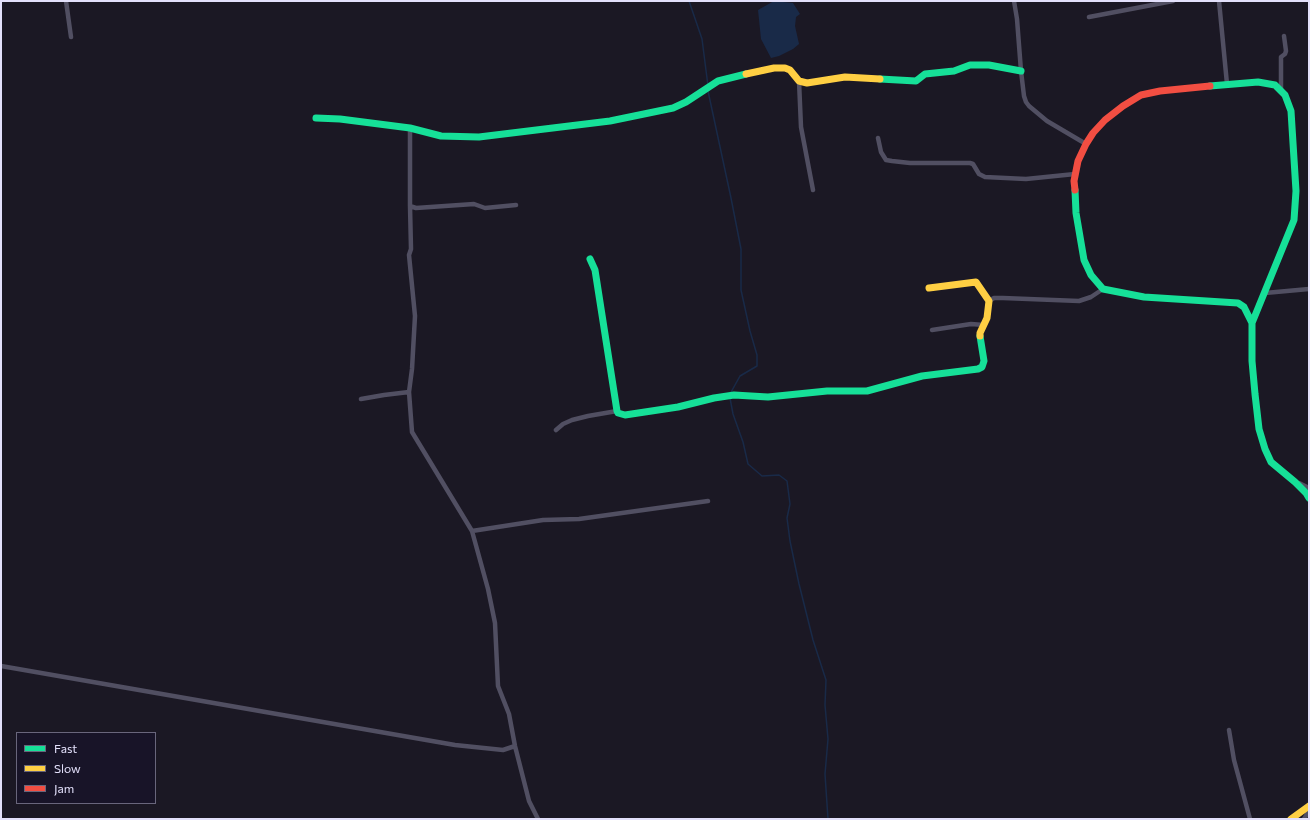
<!DOCTYPE html>
<style>
body{margin:0}
#map{position:relative;width:1310px;height:820px;overflow:hidden;background:#1b1824;font-family:Commissioner,sans-serif}
canvas{display:block}
.frame{position:absolute;inset:0;border:2px solid #e3e0fb;pointer-events:none}
.legend{position:absolute;left:16px;top:732px;width:140px;height:72px;box-sizing:border-box;background:#181428;border:1px solid #69667c;margin:0;padding:5px 7px;list-style:none;font-size:12px;color:#e3e0fb}
.legend li{display:flex;align-items:center;gap:8px;height:20px}
.legend b{width:20px;border:1px solid #69667c}
</style>
<div id="map">
<canvas width="1310" height="820"></canvas>
<div class="frame"></div>
<ul class="legend">
<li><b style="height:5px;background:#16e098"></b>Fast</li>
<li><b style="height:5px;background:#ffcf43"></b>Slow</li>
<li><b style="height:5px;background:#f24e42"></b>Jam</li>
</ul>
</div>
<script>
const context = document.querySelector('canvas').getContext('2d');
context.lineJoin = 'round';
function paint(path, color) {
  context.fillStyle = color;
  context.fill(path, 'evenodd');
}
function shape(rows) {
  const path = new Path2D();
  for (const r of rows) {
    path.moveTo(r[0], r[1]);
    for (let i = 2; i < r.length; i += 2) path.lineTo(r[i], r[i + 1]);
  }
  return path;
}
function stroke(path, color, width, dash) {
  context.strokeStyle = color;
  context.lineWidth = width;
  context.lineCap = dash ? 'butt' : 'round';
  context.setLineDash(dash || []);
  context.stroke(path);
}
paint(shape([
 [774,1,793,3,800,14,796,17,795,26,799,44,793,49,779,56,771,58,761,39,758,10]
]), '#192a48');
stroke(shape([
 [689,1,702,39,708,86],
 [708,91,731,198,741,249,741,290,750,331,757,355,757,366,740,376,730,394],
 [730,398,733,414,743,442,748,464,762,476,779,475,787,481,790,504,787,518,790,541,799,584,813,640,826,680,825,705,828,739,825,774,828,819]
]), '#192a48', 1.5);
stroke(shape([
 [66,1,71,37],
 [1014,1,1017,19,1021,71,1024,96,1026,102,1029,106,1047,121,1086,144],
 [1219,1,1227,84],
 [1089,17,1173,1],
 [799,81,801,127,813,190],
 [1281,90,1281,57,1285,54,1286,51,1284,36],
 [410,128,410,206,416,208,474,204,485,208,516,205],
 [878,138,881,152,886,160,892,161,910,163,970,163,973,164,979,174,985,177,1026,179,1075,174],
 [410,206,411,249,409,255,415,316,412,369,409,392,412,432,472,531,488,589,495,623,498,686,509,714,515,746,529,801,538,819],
 [1265,293,1309,289],
 [989,301,994,298,1003,298,1079,301,1091,297,1103,289],
 [932,330,971,324,984,325],
 [361,399,384,395,409,392],
 [556,430,563,424,572,420,588,416,617,411],
 [1299,483,1309,488],
 [472,531,543,520,579,519,708,501],
 [1,666,455,745,503,750,515,746],
 [1229,730,1234,760,1250,819],
 [1304,819,1309,811]
]), '#514f62', 4.5);
stroke(shape([
 [880,79,916,81,925,74,954,71,970,65,989,65,1021,71],
 [1210,86,1258,82,1275,85,1285,95,1291,111,1296,191,1294,220,1252,323],
 [316,118,340,119,410,128,441,136,479,137,610,121,673,108,686,102,718,81,746,74],
 [1075,190,1076,213,1084,260,1091,275,1103,289,1144,297,1238,303,1244,307,1252,323,1252,361,1255,394,1259,429,1265,449,1271,462,1295,482,1306,493,1309,498],
 [590,259,595,270,617,411,618,413,625,415,678,407,714,398,734,395,768,397,827,391,867,391,922,376,978,369,982,367,984,361,980,336]
]), '#16e098', 7);
stroke(shape([
 [746,74,774,68,785,68,790,70,799,81,807,83,845,77,880,79],
 [929,288,976,282,989,301,987,318,980,333,980,336],
 [1291,819,1309,806]
]), '#ffcf43', 7);
stroke(shape([
 [1075,190,1074,181,1078,161,1086,144,1093,133,1105,120,1123,106,1141,95,1160,91,1210,86]
]), '#f24e42', 7);
</script>
